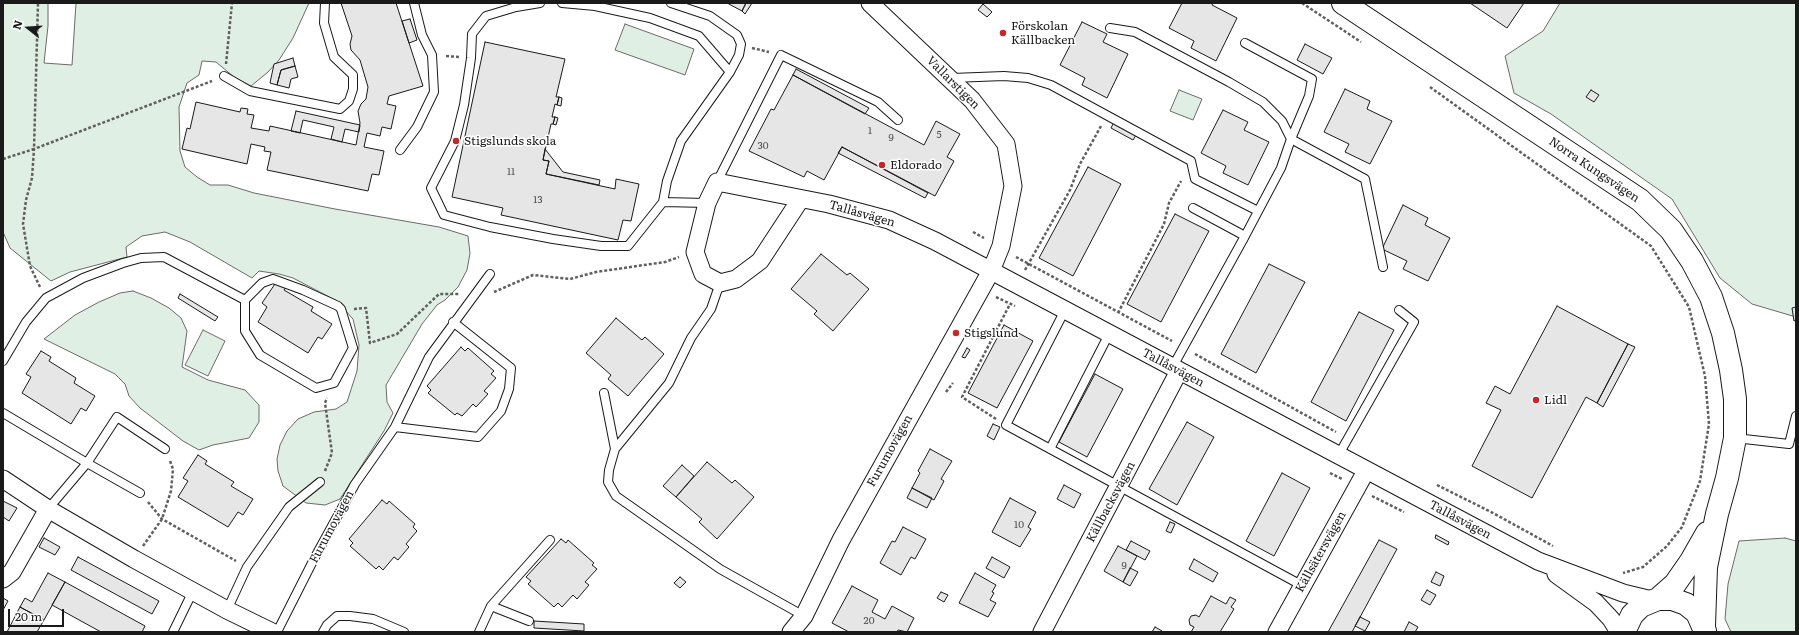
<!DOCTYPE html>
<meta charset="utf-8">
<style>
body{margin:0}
#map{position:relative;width:1799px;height:635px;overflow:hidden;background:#fff;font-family:Literata,serif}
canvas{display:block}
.frame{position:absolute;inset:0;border:4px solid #1a1a1a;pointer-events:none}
.north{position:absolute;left:8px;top:8px;width:40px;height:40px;-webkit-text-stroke:3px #fff;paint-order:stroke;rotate:287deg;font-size:11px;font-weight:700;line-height:16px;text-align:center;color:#1a1a1a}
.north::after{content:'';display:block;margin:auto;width:14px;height:18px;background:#1a1a1a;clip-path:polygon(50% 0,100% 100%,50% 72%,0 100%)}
.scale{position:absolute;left:8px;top:609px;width:56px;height:18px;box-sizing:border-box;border:2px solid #1a1a1a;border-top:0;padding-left:5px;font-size:12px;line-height:14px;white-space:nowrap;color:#1a1a1a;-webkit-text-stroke:3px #fff;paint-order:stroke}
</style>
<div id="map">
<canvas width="1799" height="635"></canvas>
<div class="frame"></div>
<div class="north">N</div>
<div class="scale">20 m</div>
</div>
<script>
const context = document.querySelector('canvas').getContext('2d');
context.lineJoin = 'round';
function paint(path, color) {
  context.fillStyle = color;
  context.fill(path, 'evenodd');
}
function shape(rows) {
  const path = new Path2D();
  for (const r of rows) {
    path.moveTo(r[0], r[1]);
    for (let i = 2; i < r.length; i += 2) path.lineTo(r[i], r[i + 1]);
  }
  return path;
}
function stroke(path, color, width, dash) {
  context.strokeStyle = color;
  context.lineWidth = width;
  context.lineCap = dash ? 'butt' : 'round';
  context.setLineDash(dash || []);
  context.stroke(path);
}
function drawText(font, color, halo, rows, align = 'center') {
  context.font = font + ' Literata,serif';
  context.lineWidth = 3;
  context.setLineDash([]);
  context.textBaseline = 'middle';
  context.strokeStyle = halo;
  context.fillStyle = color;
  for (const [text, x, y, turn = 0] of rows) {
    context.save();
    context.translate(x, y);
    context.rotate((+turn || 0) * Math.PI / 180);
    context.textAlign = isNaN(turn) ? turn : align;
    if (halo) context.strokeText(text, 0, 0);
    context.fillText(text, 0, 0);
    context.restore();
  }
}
const green = shape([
 [3,3,48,3,48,26,44,63,72,65,76,3,309,3,293,38,279,60,268,72,251,86,234,77,216,62,202,61,199,75,187,83,179,107,180,151,185,167,197,177,210,185,228,185,254,193,335,209,439,227,468,236,470,253,467,270,458,287,445,300,437,305,422,324,399,363,386,385,387,402,393,413,384,431,340,499,325,505,306,503,283,486,278,471,277,459,280,445,287,431,298,419,314,412,336,409,347,402,357,371,359,345,353,319,337,301,293,278,279,274,259,271,252,278,190,242,165,232,142,236,126,247,127,257,70,272,51,281,10,248,3,232,3,3],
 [1560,3,1796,3,1796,317,1752,304,1720,278,1672,199,1551,114,1514,93,1505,56,1543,31,1560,3],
 [625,24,694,49,685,75,615,50,625,24],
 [1179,90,1202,99,1193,120,1170,111,1179,90],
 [133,291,151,298,169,308,181,318,187,331,182,367,208,380,245,390,259,405,259,422,249,438,213,445,199,450,183,441,140,408,129,396,125,384,115,374,44,339,75,315,99,302,120,293,133,291],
 [203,330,225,341,208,376,185,365,203,330],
 [1785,538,1796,541,1796,632,1731,632,1725,619,1728,584,1739,541,1785,538]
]);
paint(green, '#e0efe3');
stroke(green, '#6a6a6a', 1);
const building = shape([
 [341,3,396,3,423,86,389,96,387,104,396,106,391,129,382,127,380,136,367,133,364,147,384,151,379,175,372,174,368,191,267,170,271,152,264,151,265,147,251,144,247,164,182,149,187,128,190,129,196,102,240,112,241,108,248,109,247,114,254,115,251,128,269,131,270,126,356,145,360,123,358,111,361,104,366,99,368,87,360,60,351,50,350,44,352,36,341,3],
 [727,3,746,3,742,11,727,3],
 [746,3,752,3,745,14,742,11,746,3],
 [1182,3,1213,3,1212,5,1237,18,1216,61,1191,48,1194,41,1169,28,1182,3],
 [1470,3,1524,3,1507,28,1470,3],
 [983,4,992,12,987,17,978,10,983,4],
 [410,19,417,40,409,43,402,21,410,19],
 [1082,22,1107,34,1103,42,1128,54,1107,98,1082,85,1085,78,1060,65,1082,22],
 [485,42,565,59,556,97,559,97,557,105,555,104,552,117,555,117,553,124,551,124,543,160,549,161,546,174,615,189,616,179,639,184,631,221,623,220,618,240,501,215,503,208,452,197,485,42],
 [1305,44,1332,58,1323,74,1297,60,1305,44],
 [293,58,295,66,281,70,277,85,270,83,274,64,293,58],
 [295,66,298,77,291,79,289,88,277,85,281,70,295,66],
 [796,69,869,108,865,114,793,75,796,69],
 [793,75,924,145,936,121,960,134,947,157,954,161,935,196,842,147,824,180,807,171,804,177,749,151,771,109,774,110,793,75],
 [1345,89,1370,101,1367,109,1392,121,1370,164,1345,152,1349,144,1324,132,1345,89],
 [1591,90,1599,95,1594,102,1586,97,1591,90],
 [559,97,562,98,561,106,557,105,559,97],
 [1223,110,1248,122,1244,130,1269,142,1248,185,1223,173,1226,166,1201,153,1223,110],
 [296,111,360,125,359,132,345,129,342,142,331,139,334,127,303,120,300,133,291,131,296,111],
 [555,117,558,118,556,125,553,124,555,117],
 [1115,120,1138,132,1133,140,1111,128,1115,120],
 [842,147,928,193,925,198,838,153,842,147],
 [545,149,563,172,600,180,599,185,546,174,549,161,543,160,545,149],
 [1088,167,1121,184,1073,276,1039,258,1088,167],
 [1403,205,1428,218,1425,225,1450,238,1428,281,1403,269,1407,261,1382,249,1403,205],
 [1175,214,1209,231,1161,322,1127,304,1175,214],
 [821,254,847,275,850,273,869,289,833,331,814,314,817,311,791,289,821,254],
 [1269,264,1305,282,1256,373,1221,354,1269,264],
 [277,281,287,286,284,290,313,307,311,311,332,324,322,339,318,337,308,353,258,322,267,307,262,303,277,281],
 [180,294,218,317,215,321,178,298,180,294],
 [1557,306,1628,344,1597,403,1586,397,1532,498,1472,466,1501,410,1486,403,1495,386,1510,394,1557,306],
 [1796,307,1796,320,1794,321,1792,308,1796,307],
 [1359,312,1394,330,1346,421,1311,402,1359,312],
 [616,318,642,340,645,337,664,354,628,396,608,379,611,375,586,353,616,318],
 [1004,325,1033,341,997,408,968,393,1004,325],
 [1628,344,1635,347,1603,407,1597,403,1628,344],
 [461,347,465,351,468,348,494,371,491,374,496,378,484,391,488,394,476,407,473,404,462,416,457,413,455,415,428,393,431,390,427,386,461,347],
 [967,348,970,350,965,358,962,357,967,348],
 [41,351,51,357,49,361,76,378,74,383,95,396,86,411,81,408,71,424,22,393,31,377,26,374,41,351],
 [1095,374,1123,389,1087,457,1059,442,1095,374],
 [1187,422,1214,437,1177,505,1149,489,1187,422],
 [993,424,1000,427,994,440,987,436,993,424],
 [930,449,952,461,941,479,944,481,934,500,912,488,920,473,918,471,930,449],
 [198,455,207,461,205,464,234,482,231,486,253,499,243,515,238,512,228,527,178,497,188,481,183,478,198,455],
 [707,462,732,483,735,480,754,497,717,539,699,522,702,519,676,497,707,462],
 [682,465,694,476,676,497,663,486,682,465],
 [1282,473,1310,488,1274,556,1246,541,1282,473],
 [1064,485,1081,494,1074,508,1057,499,1064,485],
 [912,488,932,498,927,508,907,498,912,488],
 [1010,498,1036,512,1028,527,1031,529,1020,547,992,532,1010,498],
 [382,500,387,504,389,501,415,524,413,527,417,531,406,544,409,547,398,560,394,557,383,570,379,566,376,569,350,546,353,543,349,539,382,500],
 [3,501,17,508,9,521,3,517,3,501],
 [1170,522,1175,524,1171,533,1166,531,1170,522],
 [903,527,926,539,915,559,911,557,901,575,880,563,892,541,895,542,903,527],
 [1436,535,1449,542,1448,545,1435,538,1436,535],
 [44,538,60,547,55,555,39,547,44,538],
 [561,539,566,543,568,540,594,563,592,565,597,569,585,582,589,585,577,599,573,595,562,607,558,603,554,607,528,584,531,581,526,577,561,539],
 [1379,540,1397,549,1352,632,1328,632,1379,540],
 [1131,541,1150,551,1145,560,1126,550,1131,541],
 [1118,546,1137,556,1123,582,1104,571,1118,546],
 [78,557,159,601,152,614,71,570,78,557],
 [992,557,1010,567,1004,578,986,568,992,557],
 [1194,559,1218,573,1213,582,1189,569,1194,559],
 [1130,568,1138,572,1130,586,1123,582,1130,568],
 [1436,572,1444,576,1440,586,1431,582,1436,572],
 [48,573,65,582,44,620,20,607,25,598,32,602,48,573],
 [975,573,996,585,992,592,994,593,990,600,996,603,988,617,959,603,975,573],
 [680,577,686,582,680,588,674,583,680,577],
 [65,582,145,626,142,632,101,632,52,605,65,582],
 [852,586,878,600,872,612,885,619,892,606,914,618,907,632,898,630,897,632,849,632,832,623,852,586],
 [1427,590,1436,595,1430,605,1421,600,1427,590],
 [941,592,948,595,944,602,937,598,941,592],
 [1211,596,1226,604,1230,597,1236,600,1231,607,1234,609,1220,632,1191,632,1194,627,1190,625,1189,620,1191,616,1196,615,1199,617,1211,596],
 [3,598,8,601,3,610,3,598],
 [20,607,44,620,37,632,7,632,20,607],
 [1360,617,1370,622,1365,631,1355,626,1360,617],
 [534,621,584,624,584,631,534,628,534,621],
 [1409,622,1418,627,1415,632,1404,632,1409,622],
 [1155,627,1162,631,1161,632,1152,632,1155,627]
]);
paint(building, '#e6e6e6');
stroke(building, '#1a1a1a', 1);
const lane = shape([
 [540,3,516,7,486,16,472,34,471,58,464,105,455,141,431,188,444,215,490,227,553,239,601,246,628,246,663,202,707,203],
 [562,3,595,6,650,18,699,36,730,72,681,141,667,181,663,202],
 [671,3,710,16,737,35,741,44,739,55,730,72],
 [1110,28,1135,32,1229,82,1263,102,1282,121,1291,139,1281,168,1245,236],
 [1245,43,1312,79,1309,96,1291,139,1365,179,1383,267],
 [224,76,250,91,340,109,349,101,353,89,353,75,334,57,324,23,325,3],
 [952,78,1004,76,1028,78,1051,85,1191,161,1195,179,1258,211],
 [400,150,417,127,434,92,432,55,422,35,414,3],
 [717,182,781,55,878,102,898,120],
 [273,279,303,290,338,306,341,309,353,348,334,383,316,388,260,355,245,331,245,300,262,283,273,279],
 [1065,310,1006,425,1303,586],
 [3,361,26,322,46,298,83,278,123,263,141,258,164,257,245,300],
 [1172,368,1245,236,1193,208],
 [604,393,615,449,609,470,608,482,616,496,720,569,804,616],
 [3,413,87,463,117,417,165,449],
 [395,427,478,437,501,411,509,389,511,368,453,322],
 [1735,438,1789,444,1796,416],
 [615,449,669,383,691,338,711,309,720,283],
 [1050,449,1109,334],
 [1338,456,1414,322,1399,310],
 [48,509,87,463,140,493],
 [491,606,529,621],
 [227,610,247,567,289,507,320,482],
 [173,632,193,591],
 [277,632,314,559,355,484,395,427,429,357,490,274],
 [323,632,327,625,337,616,350,616,373,619,404,632],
 [479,632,491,606,550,540]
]);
const street = shape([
 [800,200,760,261,736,279,720,283,703,274,695,252,707,203,717,182,829,204,889,220,935,241,1538,561,1623,593,1652,600],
 [3,479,48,509,134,559,227,610,272,632],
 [1556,574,1596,603,1611,619,1619,632],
 [3,579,12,572,48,509],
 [791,632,804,616,841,540,991,271,1001,246,1013,186,1006,144,972,100,870,3],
 [1042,632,1179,371],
 [1277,632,1366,471]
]);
const secondary = shape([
 [1343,3,1640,200,1671,230,1692,261,1711,297,1723,333,1731,370,1735,399,1735,438,1727,478,1717,514,1706,567,1704,626],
 [1658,599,1675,584,1691,561,1707,533],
 [1624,632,1632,615,1641,606,1658,599,1672,599,1686,604,1697,613,1705,631]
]);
stroke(lane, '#1a1a1a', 10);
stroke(street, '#1a1a1a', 19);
stroke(secondary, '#1a1a1a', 24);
stroke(shape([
 [1302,3,1361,42],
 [752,48,769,52],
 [446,56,459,57],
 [226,64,232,3],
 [1430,87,1651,246,1689,307,1705,376,1709,424,1700,481,1682,527,1667,546,1643,567,1623,573],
 [3,159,34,149,38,3],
 [973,232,984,238],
 [1016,257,1172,341],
 [1025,270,1070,190,1080,164,1101,126],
 [40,287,30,266,23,224,26,200,32,178,34,149,212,81],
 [494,292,533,275,570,279,596,272,665,262,679,257],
 [996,297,1015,306],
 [354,309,366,308,370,343,397,334,439,294,459,294],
 [1118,313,1164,224,1169,203,1181,181],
 [978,339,981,330],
 [1195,354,1336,432],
 [946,392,953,383],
 [996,419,962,397,1010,304],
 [325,471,332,453,325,403,327,398],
 [1330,473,1342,479],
 [1437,485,1493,513,1553,546],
 [1372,496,1404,512],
 [148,502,162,519,236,561],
 [143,546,162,519,171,491,173,469,170,461]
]), '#5f5f5f', 2.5, [3, 2]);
stroke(lane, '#fff', 8);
stroke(street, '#fff', 17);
stroke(secondary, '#fff', 22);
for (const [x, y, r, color] of [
 [1003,33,4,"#c62828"],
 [456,141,4,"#c62828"],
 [882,165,4,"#c62828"],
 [956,333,4,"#c62828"],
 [1536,400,4,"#c62828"]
]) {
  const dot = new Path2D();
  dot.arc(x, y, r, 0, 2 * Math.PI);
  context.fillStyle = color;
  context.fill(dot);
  stroke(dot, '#fff', 1.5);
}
drawText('10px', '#4d4d4d', null, [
 ["1",870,131],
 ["5",939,135],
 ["9",891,138],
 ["30",763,146],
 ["11",511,172],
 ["13",538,200],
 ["10",1019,525],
 ["9",1124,566],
 ["20",869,621]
]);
drawText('12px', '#1a1a1a', '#fff', [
 ["Förskolan",1011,26],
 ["Källbacken",1011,40],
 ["Stigslunds skola",464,141],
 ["Eldorado",890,165],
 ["Stigslund",964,333],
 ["Lidl",1544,400]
], 'left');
drawText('12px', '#1a1a1a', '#fff', [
 ["Vallarstigen",953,83,45],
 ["Norra Kungsvägen",1594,170,34],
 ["Tallåsvägen",862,214,16],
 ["Tallåsvägen",1173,368,28],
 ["Furumovägen",890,451,-61],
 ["Källbacksvägen",1111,502,-62],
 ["Tallåsvägen",1460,520,28],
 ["Furumovägen",332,527,-62],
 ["Källsätersvägen",1321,552,-61]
]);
</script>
